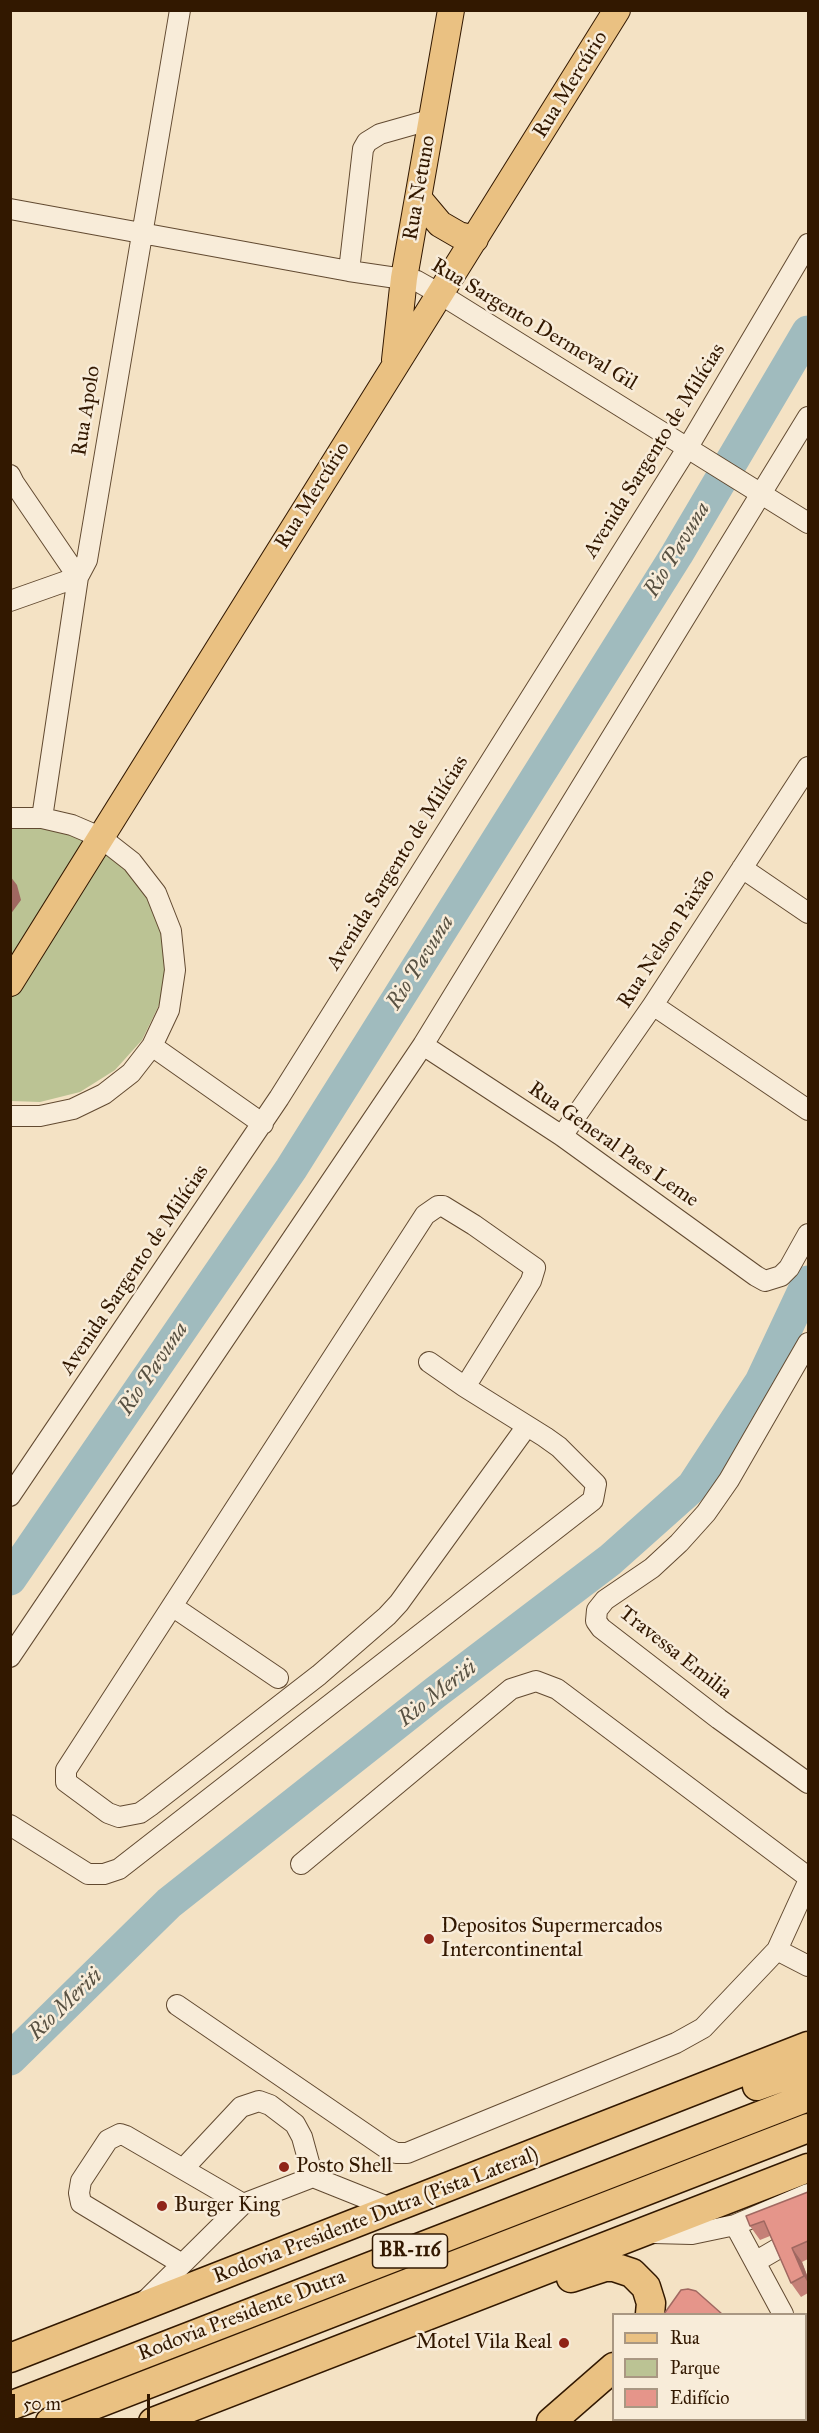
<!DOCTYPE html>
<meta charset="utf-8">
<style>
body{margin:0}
#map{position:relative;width:819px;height:2433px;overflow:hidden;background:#f4e2c4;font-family:"IM FELL Great Primer",serif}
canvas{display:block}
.frame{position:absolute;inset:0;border:12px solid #321800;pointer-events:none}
.legend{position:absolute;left:612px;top:2313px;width:195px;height:108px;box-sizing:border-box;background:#f8ecd9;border:2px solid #a99782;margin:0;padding:8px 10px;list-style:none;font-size:18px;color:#321800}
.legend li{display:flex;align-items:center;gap:12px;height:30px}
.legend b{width:30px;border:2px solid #a99782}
.scale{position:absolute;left:12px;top:2394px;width:138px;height:27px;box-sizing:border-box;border:3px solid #321800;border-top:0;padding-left:8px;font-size:18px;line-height:21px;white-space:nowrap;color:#321800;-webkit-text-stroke:4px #f8ecd9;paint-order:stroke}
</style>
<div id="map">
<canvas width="819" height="2433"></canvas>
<div class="frame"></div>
<ul class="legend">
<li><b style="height:8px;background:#eac182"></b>Rua</li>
<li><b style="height:16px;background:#bbc394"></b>Parque</li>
<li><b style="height:16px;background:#e5958a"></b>Edifício</li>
</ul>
<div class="scale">50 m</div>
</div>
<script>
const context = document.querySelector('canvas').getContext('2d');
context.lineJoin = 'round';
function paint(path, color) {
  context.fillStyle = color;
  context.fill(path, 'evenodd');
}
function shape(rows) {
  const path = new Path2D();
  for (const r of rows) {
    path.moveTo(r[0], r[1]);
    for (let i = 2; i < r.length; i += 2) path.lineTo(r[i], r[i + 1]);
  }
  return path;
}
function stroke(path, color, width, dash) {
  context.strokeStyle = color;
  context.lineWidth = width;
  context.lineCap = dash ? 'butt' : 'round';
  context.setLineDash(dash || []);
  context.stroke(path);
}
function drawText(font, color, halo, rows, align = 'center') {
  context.font = font + ' "IM FELL Great Primer",serif';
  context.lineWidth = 5;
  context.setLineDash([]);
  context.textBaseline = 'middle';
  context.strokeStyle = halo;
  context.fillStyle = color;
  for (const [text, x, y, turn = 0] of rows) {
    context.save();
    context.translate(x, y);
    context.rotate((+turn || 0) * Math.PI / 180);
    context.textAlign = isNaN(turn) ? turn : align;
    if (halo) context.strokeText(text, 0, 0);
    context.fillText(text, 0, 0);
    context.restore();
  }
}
paint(shape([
 [11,824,73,830,111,851,141,882,160,920,167,962,160,1003,142,1040,115,1070,80,1092,40,1102,11,1101]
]), '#bbc394');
stroke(shape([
 [10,1579,291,1169,677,554,808,332],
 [10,2059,169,1903,436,1692,610,1560,693,1486,761,1382,808,1282]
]), '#a0bbbe', 33);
const minor = shape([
 [10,209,349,271,417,281,440,294,808,523],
 [349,271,363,149,367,142,380,134,433,119],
 [10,475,14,483,78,577],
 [10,601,78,577],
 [10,818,42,818,72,825,100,837,132,862,156,893,171,931,175,970,169,1010,152,1046,131,1073,104,1094,73,1109,40,1116,10,1116],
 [42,818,78,577,87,560,180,10],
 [742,868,808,913],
 [653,1005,808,1110],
 [423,1045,562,1136,756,1276,765,1281,781,1276,789,1268,808,1234],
 [152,1046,263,1124],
 [562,1136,653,1005,808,767],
 [808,1343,729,1480,706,1513,679,1543,652,1568,605,1600,597,1610,596,1621,601,1628,719,1719,808,1783],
 [429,1362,465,1387],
 [10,1496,279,1098,688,447,808,244],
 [172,1606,278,1678],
 [10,1657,423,1045,808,417],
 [10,1825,88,1874,104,1874,119,1869,593,1500,596,1484,559,1447,545,1437,465,1387,531,1281,535,1268,474,1225,443,1206,438,1206,425,1215,66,1770,66,1782,108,1813,119,1817,140,1813,150,1806,319,1675,387,1616,399,1603,527,1426],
 [301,1864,511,1689,536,1681,557,1689,808,1877],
 [777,1950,808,1966],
 [177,2005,386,2148,396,2153,407,2153,676,2043,703,2028,777,1950,808,1882],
 [183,2169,241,2107,259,2101,270,2105,295,2124,302,2137,313,2177],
 [735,2225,783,2314],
 [653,2233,692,2234,735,2225,808,2194],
 [755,2262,779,2248],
 [182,2264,81,2203,79,2193,81,2181,108,2140,120,2134,126,2136,243,2204],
 [144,2302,243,2204,313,2177,393,2209],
 [806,2328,808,2328],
 [712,2422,714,2420]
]);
const major = shape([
 [419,199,440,224,459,235,475,239],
 [395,360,404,278,451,10],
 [10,983,617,10],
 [796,2422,808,2420]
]);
const highway = shape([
 [757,2086,808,2068],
 [571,2278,605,2267,614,2267,632,2273,646,2287,651,2303,650,2314],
 [10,2358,808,2046],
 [10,2406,808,2097],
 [50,2422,808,2128],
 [153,2422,808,2168],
 [551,2422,614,2367]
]);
stroke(minor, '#624a31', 22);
stroke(major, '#321800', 28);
stroke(highway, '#321800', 31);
stroke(minor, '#f8ecd9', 20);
stroke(major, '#eac182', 26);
stroke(highway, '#eac182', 28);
paint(shape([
 [808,2192,808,2259,802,2262,808,2278,808,2293,801,2297,791,2283,770,2236,760,2240,750,2226]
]), '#c58077');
paint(shape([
 [10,876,17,885,21,900,10,915],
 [792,2248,802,2262,808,2278,808,2283,804,2276]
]), '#a06861');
const building = shape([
 [808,2192,808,2241,792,2248,804,2276,791,2283,764,2221,750,2226,746,2216,808,2192],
 [688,2289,696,2291,722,2314,664,2314,681,2290,688,2289],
 [808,2333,808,2387,806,2388,806,2334,808,2333]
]);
paint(building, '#e5958a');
stroke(building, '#a06861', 1.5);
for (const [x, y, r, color] of [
 [429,1939,6,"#8f2418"],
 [284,2167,6,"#8f2418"],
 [162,2206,6,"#8f2418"],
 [564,2343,6,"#8f2418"]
]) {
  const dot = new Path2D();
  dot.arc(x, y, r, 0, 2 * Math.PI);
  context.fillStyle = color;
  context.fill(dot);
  stroke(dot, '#f8ecd9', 2);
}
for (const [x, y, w] of [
 [410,2251,75]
]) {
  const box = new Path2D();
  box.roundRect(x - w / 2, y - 17, w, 34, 4.5);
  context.fillStyle = '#f8ecd9';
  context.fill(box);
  stroke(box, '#321800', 1.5);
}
drawText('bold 20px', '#321800', null, [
 ["BR-116",410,2251]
]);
drawText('21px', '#321800', '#f8ecd9', [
 ["Rua Mercúrio",571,85,-58],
 ["Rua Netuno",420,188,-80],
 ["Rua Sargento Dermeval Gil",534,325,31],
 ["Rua Apolo",87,411,-81],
 ["Avenida Sargento de Milícias",655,451,-58],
 ["Rua Mercúrio",313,496,-58],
 ["Avenida Sargento de Milícias",398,863,-58],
 ["Rua Nelson Paixão",667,939,-57],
 ["Rua General Paes Leme",613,1145,35],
 ["Avenida Sargento de Milícias",135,1270,-56],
 ["Travessa Emilia",675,1653,38],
 ["Rodovia Presidente Dutra (Pista Lateral)",376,2216,-21],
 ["Rodovia Presidente Dutra",242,2316,-21]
]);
drawText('21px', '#321800', '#f8ecd9', [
 ["Depositos Supermercados",441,1927],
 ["Intercontinental",441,1951],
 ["Posto Shell",296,2167],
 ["Burger King",174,2206],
 ["Motel Vila Real",552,2343,"right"]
], 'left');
drawText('italic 22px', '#585142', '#f8ecd9', [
 ["Rio Pavuna",678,550,-59],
 ["Rio Pavuna",421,963,-58],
 ["Rio Pavuna",154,1369,-56],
 ["Rio Meriti",438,1694,-38],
 ["Rio Meriti",66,2005,-44]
]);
</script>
